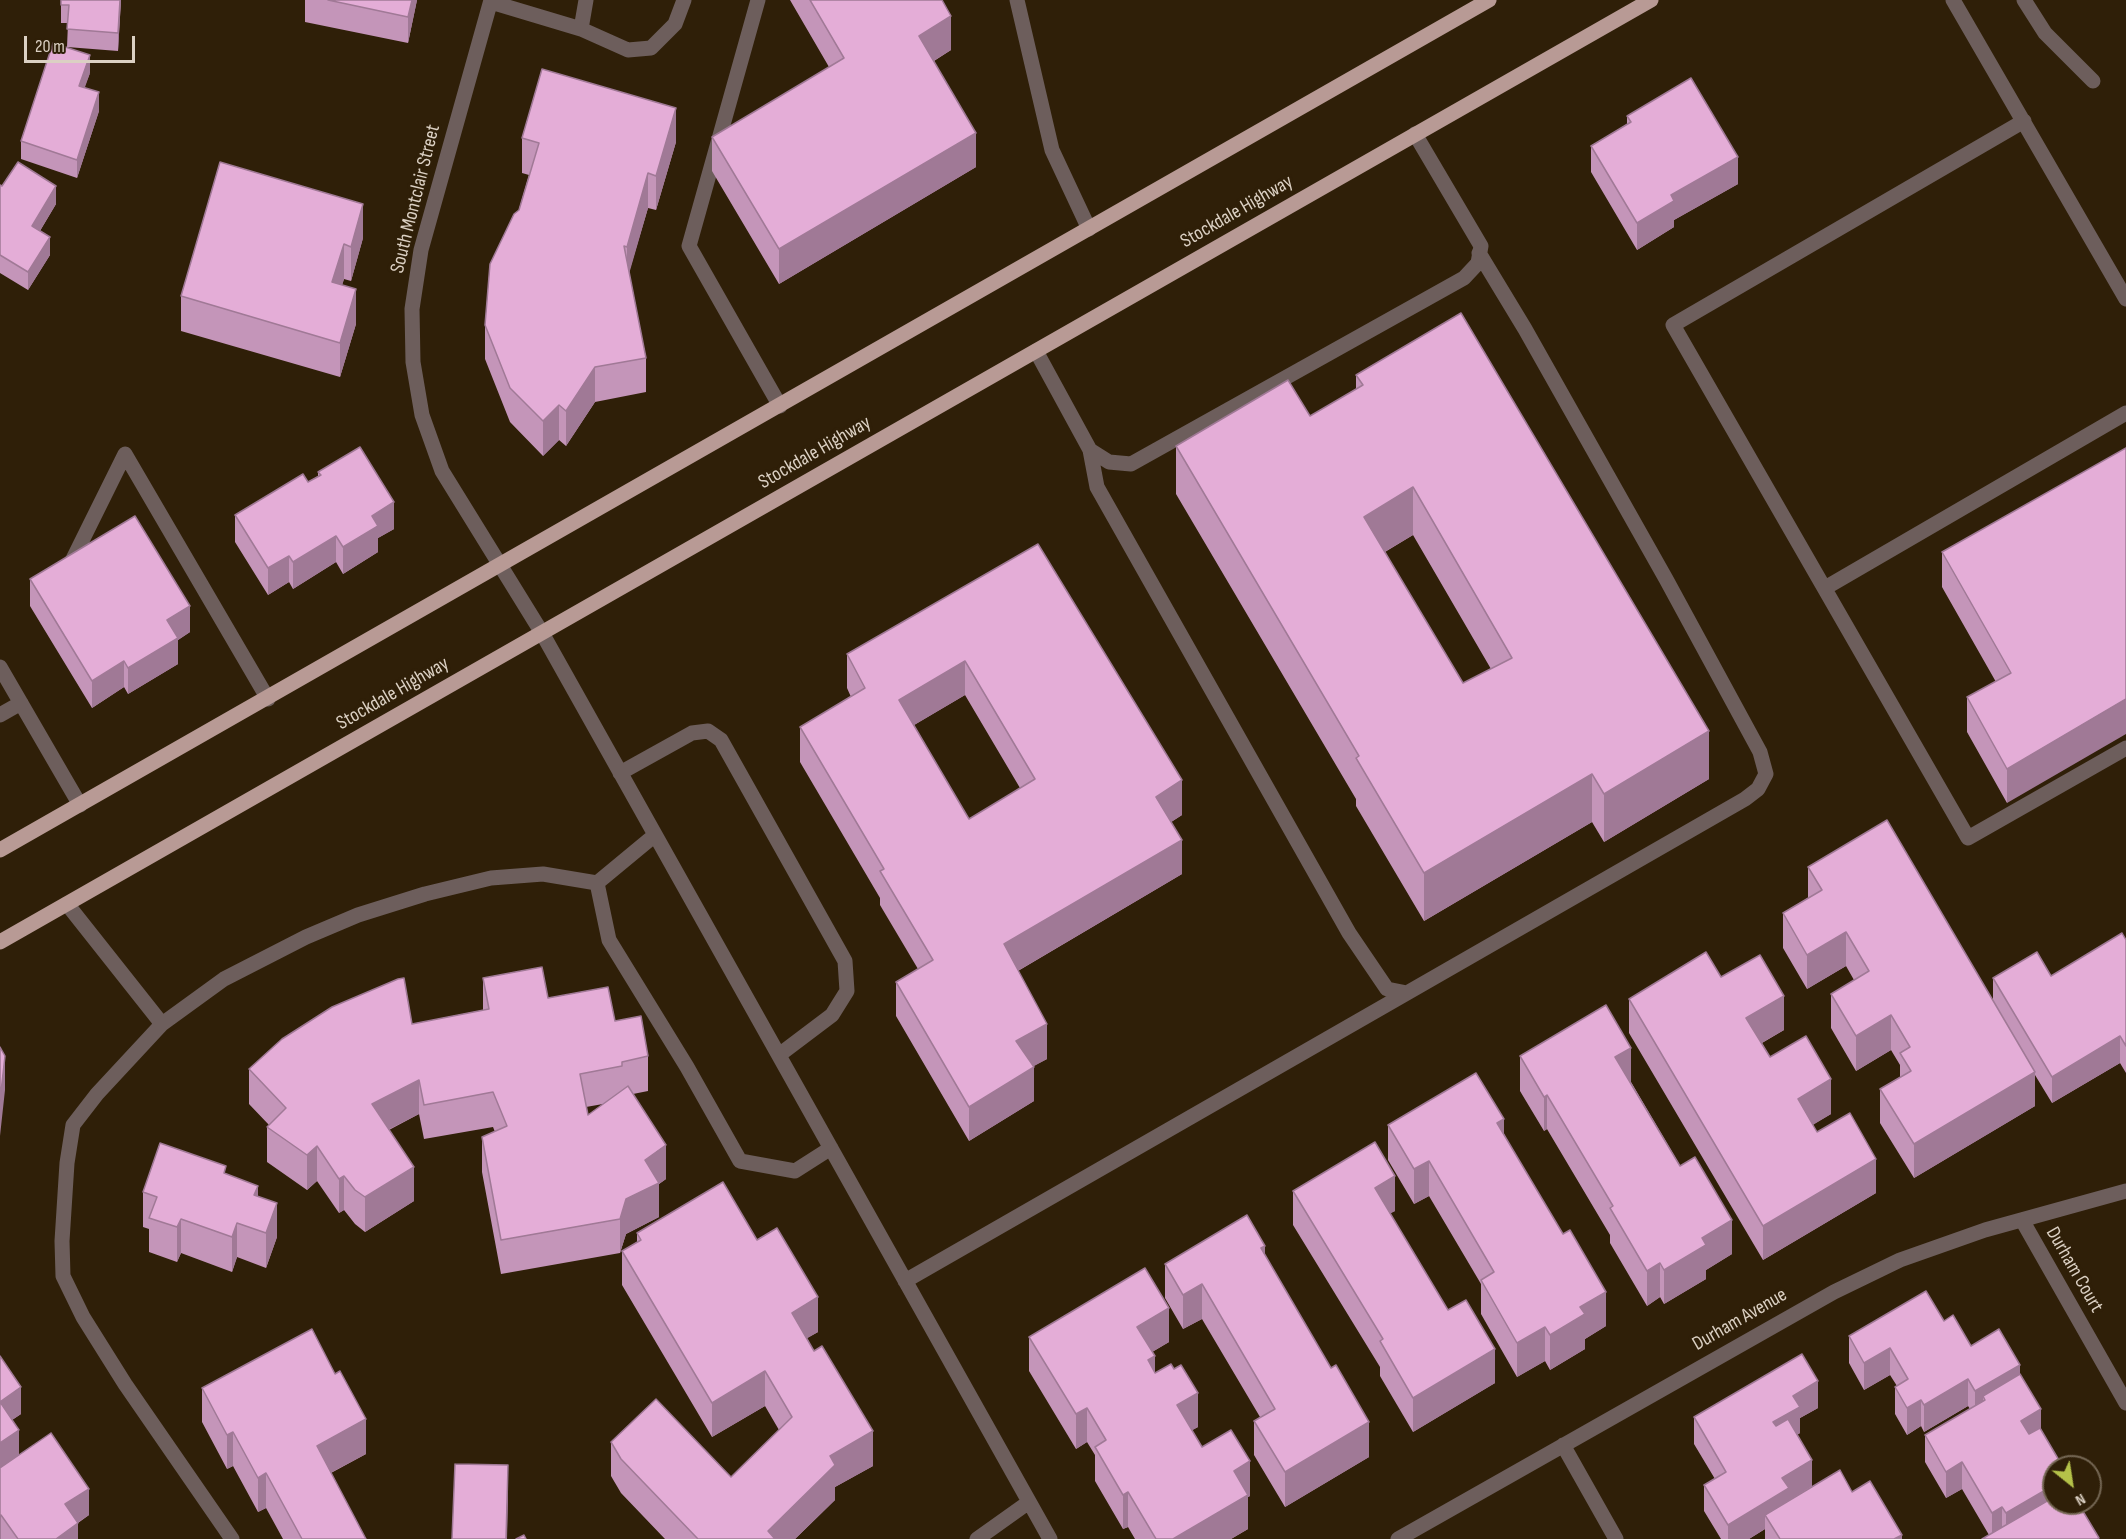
<!DOCTYPE html>
<style>
body{margin:0}
#map{position:relative;width:2126px;height:1539px;overflow:hidden;background:#2f1f08;font-family:"Sofia Sans Condensed",sans-serif}
canvas{display:block}
.north{position:absolute;left:2042px;top:1455px;width:60px;height:60px;box-sizing:border-box;background:#2f1f08;border:2px solid #746653;border-radius:50%;rotate:150deg;font-size:16px;font-weight:700;line-height:24px;text-align:center;color:#dbd0c3}
.north::after{content:'';display:block;margin:auto;width:21px;height:27px;background:#b5c249;clip-path:polygon(50% 0,100% 100%,50% 72%,0 100%)}
.scale{position:absolute;left:24px;top:36px;width:111px;height:27px;box-sizing:border-box;border:3px solid #dbd0c3;border-top:0;padding-left:8px;font-size:18px;line-height:21px;white-space:nowrap;color:#dbd0c3;-webkit-text-stroke:4px #2f1f08;paint-order:stroke}
</style>
<div id="map">
<canvas width="2126" height="1539"></canvas>
<div class="north">N</div>
<div class="scale">20 m</div>
</div>
<script>
const context = document.querySelector('canvas').getContext('2d');
context.lineJoin = 'round';
function shape(rows) {
  const path = new Path2D();
  for (const r of rows) {
    path.moveTo(r[0], r[1]);
    for (let i = 2; i < r.length; i += 2) path.lineTo(r[i], r[i + 1]);
  }
  return path;
}
function stroke(path, color, width, dash) {
  context.strokeStyle = color;
  context.lineWidth = width;
  context.lineCap = dash ? 'butt' : 'round';
  context.setLineDash(dash || []);
  context.stroke(path);
}
function paint(path, color) {
  context.fillStyle = color;
  context.fill(path, 'evenodd');
}
function drawText(font, color, halo, rows, align = 'center') {
  context.font = font + ' "Sofia Sans Condensed",sans-serif';
  context.lineWidth = 6;
  context.setLineDash([]);
  context.textBaseline = 'middle';
  context.strokeStyle = halo;
  context.fillStyle = color;
  for (const [text, x, y, turn = 0] of rows) {
    context.save();
    context.translate(x, y);
    context.rotate((+turn || 0) * Math.PI / 180);
    context.textAlign = isNaN(turn) ? turn : align;
    if (halo) context.strokeText(text, 0, 0);
    context.fillText(text, 0, 0);
    context.restore();
  }
}
stroke(shape([
 [491,0,421,250,412,309,413,362,422,415,442,471,542,633,1050,1539],
 [758,0,689,246,780,406],
 [1017,0,1052,150,1089,229],
 [1953,0,2126,299],
 [2024,0,2045,33,2093,81],
 [491,2,581,29,628,50,651,48,675,24,684,0],
 [581,29,586,0],
 [2024,121,1673,325,1968,838,2126,748],
 [1036,351,1090,450,1109,462,1131,464,1464,278,1478,263,1481,246,1415,134],
 [1090,450,1097,487,1349,933,1387,989,1407,993,1745,799,1758,789,1766,774,1760,752,1666,579,1525,329,1479,253],
 [69,567,125,454,268,699],
 [1825,588,2126,413],
 [0,667,80,805],
 [0,715,21,703],
 [620,773,692,733,708,731,721,740,845,961,847,991,832,1015,779,1055],
 [655,835,597,883,609,940,687,1067,740,1161,795,1171,831,1148],
 [67,904,162,1024],
 [2022,1220,2126,1403],
 [905,1281,1407,993],
 [1563,1445,1616,1539],
 [232,1539,125,1384,83,1317,63,1276,62,1241,67,1163,73,1125,97,1094,162,1024,224,979,306,937,358,915,425,894,491,878,543,874,597,883],
 [977,1539,1029,1502],
 [1398,1539,1834,1292,1900,1260,1985,1230,2126,1191]
]), '#6d5e5c', 15);
stroke(shape([
 [0,850,1489,0],
 [0,942,1651,0]
]), '#b89a95', 15);
paint(shape([
 [61,0,121,0,118,51,67,47,68,23,61,23],
 [305,0,417,0,408,43,305,22],
 [790,0,942,0,951,50,934,61,976,167,779,284,712,171,712,137,829,67],
 [90,73,84,88,99,111,77,178,21,159,21,141],
 [1627,116,1738,184,1674,220,1674,227,1637,250,1591,172,1591,146,1627,124],
 [522,138,676,142,656,210,648,208,629,272,646,358,646,392,595,402,566,446,559,440,543,456,510,422,485,359,485,325,529,175,522,173],
 [0,185,56,204,40,231,50,255,28,290,0,273],
 [363,238,351,281,344,279,342,285,356,324,340,377,181,331,181,296],
 [1356,375,1709,779,1604,842,1592,822,1424,921,1356,806,1356,799,1176,494,1176,446,1310,416,1356,389],
 [1413,535,1491,669,1463,683,1385,552],
 [2126,448,2007,803,1967,732,1967,697,1996,682,1942,587,1942,552],
 [318,472,394,529,378,538,378,552,343,574,336,562,293,589,289,582,268,595,235,542,235,515,308,482,318,476],
 [1038,544,1182,815,1171,822,1182,874,1018,971,1047,1059,1033,1066,1034,1101,969,1141,896,1016,896,982,918,969,880,905,880,898,800,762,800,727,851,697,847,688,847,654],
 [965,695,1020,788,969,819,914,725],
 [30,579,190,632,178,640,178,664,128,694,124,687,92,708,30,606],
 [1808,867,1993,1001,1993,978,2051,976,2126,940,2126,1073,2120,1063,2052,1103,2035,1075,2035,1106,1914,1178,1880,1123,1880,1089,1900,1077,1900,1065,1891,1050,1856,1071,1831,1028,1831,994,1854,980,1846,966,1807,989,1783,948,1783,913,1808,898],
 [1721,977,1784,1030,1762,1043,1770,1057,1831,1114,1812,1125,1817,1132,1876,1193,1763,1260,1629,1033,1629,999],
 [483,978,548,998,615,1021,648,1056,648,1091,633,1094,666,1179,659,1184,659,1217,626,1234,620,1253,501,1274,482,1172,482,1137,495,1132,493,1127,424,1139,419,1114,389,1130,414,1201,365,1232,355,1224,344,1210,339,1213,317,1181,307,1190,267,1162,267,1127,269,1125,249,1104,249,1069,412,1024,483,1010],
 [603,1104,588,1115,586,1107],
 [1520,1056,1631,1082,1732,1254,1706,1270,1706,1279,1664,1304,1660,1297,1647,1306,1610,1243,1610,1235,1547,1129,1544,1131,1520,1091],
 [1388,1125,1504,1134,1606,1326,1585,1339,1585,1349,1550,1370,1545,1361,1517,1377,1481,1314,1481,1284,1429,1196,1414,1204,1388,1160],
 [226,1174,258,1196,277,1237,266,1268,237,1257,232,1272,181,1253,177,1262,149,1252,149,1229,143,1227,143,1192],
 [1293,1191,1395,1211,1390,1213,1448,1310,1495,1383,1413,1432,1380,1376,1380,1367,1293,1225],
 [637,1233,757,1240,818,1332,807,1338,873,1466,835,1487,835,1500,795,1539,665,1539,621,1493,611,1476,611,1442,731,1477,779,1430,765,1406,712,1437,622,1285,622,1251,637,1242],
 [1265,1256,1369,1457,1285,1507,1254,1455,1254,1421,1260,1417,1202,1319,1183,1329,1165,1298,1165,1264],
 [1944,1321,1971,1346,2020,1375,2041,1429,2060,1467,2054,1503,2099,1539,1989,1535,1962,1489,1946,1498,1925,1462,1925,1435,1970,1409,1968,1406,1924,1432,1921,1426,1907,1435,1895,1414,1895,1387,1897,1386,1890,1375,1864,1390,1849,1363,1849,1336],
 [1029,1337,1169,1342,1152,1352,1155,1372,1198,1427,1192,1430,1202,1447,1250,1496,1248,1497,1248,1529,1231,1539,1135,1539,1128,1527,1123,1529,1095,1481,1095,1455,1087,1442,1076,1449,1029,1371],
 [0,1356,21,1414,12,1420,19,1455,89,1515,78,1523,78,1539,0,1539],
 [202,1388,366,1454,331,1473,366,1539,283,1539,266,1508,258,1512,233,1466,227,1469,202,1422],
 [1818,1408,1800,1418,1800,1433,1797,1435,1812,1486,1852,1492,1902,1539,1765,1539,1765,1529,1749,1539,1721,1539,1704,1511,1704,1485,1715,1479,1694,1444,1694,1417]
]), '#c495b9');
paint(shape([
 [120,0,121,0,118,51,118,33],
 [412,0,417,0,408,43,408,17],
 [951,16,951,50,919,70,919,36],
 [90,55,90,73,79,104,79,86],
 [99,92,99,111,77,178,77,160],
 [676,108,676,142,656,210,656,176],
 [976,133,976,167,779,284,779,249],
 [1738,157,1738,184,1674,220,1674,227,1637,250,1637,223,1671,195],
 [648,173,648,208,627,281,627,247],
 [56,186,56,204,32,244,32,226],
 [363,204,363,238,351,281,351,247],
 [50,237,50,255,28,290,28,272],
 [344,244,344,279,332,317,332,282],
 [356,289,356,324,340,377,340,343],
 [595,367,595,402,566,446,566,411],
 [559,405,559,440,543,456,543,421],
 [1413,487,1413,535,1364,564,1364,517],
 [394,502,394,529,378,538,378,552,343,574,343,547,372,516],
 [336,536,336,562,293,589,293,562],
 [289,556,289,582,268,595,268,568],
 [190,606,190,632,178,640,178,664,128,694,128,668,167,620],
 [124,661,124,687,92,708,92,681],
 [965,661,965,695,899,734,899,700],
 [2126,699,2126,734,2007,803,2007,769],
 [1709,731,1709,779,1604,842,1604,794],
 [1592,774,1592,822,1424,921,1424,873],
 [1182,780,1182,815,1156,832,1156,797],
 [1182,840,1182,874,1004,979,1004,944],
 [1846,932,1846,966,1807,989,1807,955],
 [1784,996,1784,1030,1746,1052,1746,1018],
 [1891,1015,1891,1050,1856,1071,1856,1036],
 [1047,1024,1047,1059,1016,1076,1016,1041],
 [2120,1036,2120,1063,2052,1103,2052,1077],
 [1631,1048,1631,1082,1615,1091,1615,1057],
 [5,1056,5,1090,0,1136,0,1101],
 [1034,1067,1034,1101,969,1141,969,1107],
 [2035,1072,2035,1106,1914,1178,1914,1144],
 [1831,1079,1831,1114,1798,1134,1798,1099],
 [419,1080,419,1114,372,1138,372,1104],
 [1547,1095,1547,1129,1544,1131,1544,1097],
 [1504,1119,1504,1153,1497,1123],
 [666,1145,666,1179,659,1184,659,1217,626,1234,620,1253,620,1219,626,1199,645,1160],
 [317,1146,317,1181,307,1190,307,1155],
 [1876,1159,1876,1193,1763,1260,1763,1226],
 [1429,1161,1429,1196,1414,1204,1414,1169],
 [414,1167,414,1201,365,1232,365,1197],
 [344,1176,344,1210,339,1213,339,1179],
 [1395,1176,1395,1211,1375,1222,1375,1188],
 [258,1186,258,1220,254,1195],
 [277,1203,277,1237,266,1268,266,1233],
 [181,1219,181,1253,177,1262,177,1227],
 [1732,1220,1732,1254,1706,1270,1706,1279,1664,1304,1664,1270,1702,1238],
 [237,1223,237,1257,232,1272,232,1237],
 [1265,1246,1265,1280,1261,1248],
 [1660,1263,1660,1297,1647,1306,1647,1271],
 [1202,1284,1202,1319,1183,1329,1183,1295],
 [1606,1292,1606,1326,1585,1339,1585,1349,1550,1370,1550,1335,1580,1307],
 [818,1297,818,1332,792,1347,792,1313],
 [1169,1308,1169,1342,1137,1361,1137,1327],
 [1545,1327,1545,1361,1517,1377,1517,1343],
 [1890,1348,1890,1375,1864,1390,1864,1363],
 [1495,1349,1495,1383,1413,1432,1413,1398],
 [1155,1356,1155,1390,1148,1360],
 [2020,1365,2020,1391,1985,1400,1983,1396,1983,1413,1975,1417,1975,1391],
 [765,1371,765,1406,712,1437,712,1403],
 [1968,1379,1968,1406,1924,1432,1924,1405],
 [1818,1381,1818,1408,1800,1418,1800,1433,1773,1449,1773,1422,1793,1396],
 [21,1387,21,1414,0,1428,0,1402],
 [1198,1393,1198,1427,1177,1439,1177,1405],
 [1921,1400,1921,1426,1907,1435,1907,1408],
 [1087,1408,1087,1442,1076,1449,1076,1414],
 [2041,1409,2041,1436,2021,1447,2021,1421],
 [366,1419,366,1454,317,1480,317,1446],
 [1369,1422,1369,1457,1285,1507,1285,1472],
 [19,1430,19,1457,0,1470,0,1443],
 [873,1431,873,1466,835,1487,835,1500,795,1539,768,1539,768,1531,830,1456],
 [233,1432,233,1466,227,1469,227,1435],
 [1812,1460,1812,1486,1765,1515,1765,1529,1749,1539,1728,1539,1728,1525,1782,1478],
 [1250,1461,1250,1496,1248,1497,1248,1529,1231,1539,1173,1539,1234,1471],
 [1962,1462,1962,1489,1946,1498,1946,1472],
 [2060,1462,2060,1467,2054,1467,2054,1503,2006,1539,2006,1513,2054,1465],
 [508,1465,508,1500,507,1539,506,1539],
 [266,1473,266,1508,258,1512,258,1478],
 [89,1489,89,1515,65,1531,65,1504],
 [1128,1492,1128,1527,1123,1529,1123,1495],
 [2002,1507,2002,1533,1992,1539,1992,1513],
 [1,1515,1,1539,0,1539,0,1516],
 [78,1523,78,1539,56,1539],
 [1902,1535,1902,1539,1894,1539]
]), '#a07996');
const building = shape([
 [61,0,120,0,118,33,67,29,69,5,61,5,61,0],
 [328,0,412,0,408,17,328,0],
 [810,0,942,0,951,16,919,36,976,133,779,249,712,137,844,58,810,0],
 [53,43,90,55,79,86,99,92,77,160,21,141,53,43],
 [542,69,676,108,656,176,648,173,627,247,624,246,646,358,595,367,566,411,559,405,543,421,510,388,485,325,490,264,514,214,519,210,539,143,522,138,542,69],
 [1691,78,1738,157,1671,195,1674,201,1637,223,1591,146,1631,122,1627,116,1691,78],
 [18,162,56,186,32,226,50,237,28,272,0,255,0,185,2,186,18,162],
 [220,162,363,204,351,247,344,244,332,282,356,289,340,343,181,296,220,162],
 [1461,313,1709,731,1604,794,1592,774,1424,873,1356,758,1359,756,1176,446,1288,380,1310,416,1363,385,1356,375,1461,313],
 [1413,487,1512,658,1463,683,1364,517,1413,487],
 [360,447,394,502,372,516,378,526,343,547,336,536,293,562,289,556,268,568,235,515,303,474,308,482,321,475,318,472,360,447],
 [2126,448,2126,699,2007,769,1967,697,2011,673,1942,552,2126,448],
 [135,516,190,606,167,620,178,638,128,668,124,661,92,681,30,579,135,516],
 [1038,544,1182,780,1156,797,1182,840,1004,944,1047,1024,1016,1041,1034,1067,969,1107,896,982,933,960,880,871,884,869,800,727,865,688,847,654,1038,544],
 [965,661,1035,779,969,819,899,700,965,661],
 [1887,820,2035,1072,1914,1144,1880,1089,1911,1071,1900,1053,1910,1047,1891,1015,1856,1036,1831,994,1869,971,1846,932,1807,955,1783,913,1822,890,1808,867,1887,820],
 [2122,933,2126,940,2126,1046,2120,1036,2052,1077,1993,978,2037,952,2051,976,2122,933],
 [1706,952,1721,977,1760,955,1784,996,1746,1018,1770,1057,1806,1036,1831,1079,1798,1099,1817,1132,1850,1113,1876,1159,1763,1226,1629,999,1706,952],
 [542,967,548,998,608,987,615,1021,641,1016,648,1056,622,1062,622,1066,580,1074,588,1115,628,1086,666,1145,645,1160,659,1183,626,1199,620,1219,501,1240,482,1137,507,1126,493,1092,424,1105,419,1080,372,1104,414,1167,365,1197,355,1190,344,1176,339,1179,317,1146,307,1155,267,1127,286,1108,249,1069,282,1039,332,1007,398,979,404,978,412,1024,489,1009,483,978,542,967],
 [1606,1005,1631,1048,1615,1057,1680,1166,1695,1157,1732,1220,1702,1238,1706,1245,1664,1270,1660,1263,1647,1271,1610,1208,1613,1206,1547,1095,1544,1097,1520,1056,1606,1005],
 [0,1047,5,1056,0,1101,0,1047],
 [1476,1073,1504,1119,1497,1123,1563,1234,1570,1230,1606,1292,1580,1307,1585,1314,1550,1335,1545,1327,1517,1343,1481,1280,1494,1272,1429,1161,1414,1169,1388,1125,1476,1073],
 [1375,1142,1395,1176,1375,1188,1448,1310,1466,1300,1495,1349,1413,1398,1380,1341,1383,1339,1293,1191,1375,1142],
 [160,1143,226,1166,224,1173,258,1186,254,1195,277,1203,266,1233,237,1223,232,1237,181,1219,177,1227,149,1218,157,1197,143,1192,160,1143],
 [723,1182,757,1240,777,1228,818,1297,792,1313,814,1351,822,1346,873,1431,830,1456,835,1465,768,1531,775,1539,698,1539,621,1459,611,1442,656,1399,731,1477,792,1417,765,1371,712,1403,622,1251,641,1240,637,1233,723,1182],
 [1247,1215,1265,1246,1261,1248,1331,1368,1336,1365,1369,1422,1285,1472,1254,1421,1275,1409,1202,1284,1183,1295,1165,1264,1247,1215],
 [1145,1268,1169,1308,1137,1327,1155,1356,1148,1360,1155,1373,1171,1364,1174,1369,1181,1365,1198,1393,1177,1405,1202,1447,1231,1430,1250,1461,1234,1471,1248,1495,1173,1539,1156,1539,1128,1492,1123,1495,1095,1447,1106,1440,1087,1408,1076,1414,1029,1337,1145,1268],
 [1926,1291,1944,1321,1953,1315,1971,1346,1999,1329,2020,1365,1975,1391,1968,1379,1924,1405,1921,1400,1907,1408,1895,1387,1908,1379,1890,1348,1864,1363,1849,1336,1926,1291],
 [312,1329,335,1374,340,1371,366,1419,317,1446,366,1539,302,1539,266,1473,258,1478,233,1432,227,1435,202,1388,312,1329],
 [1802,1354,1818,1381,1793,1396,1800,1407,1773,1422,1776,1426,1788,1419,1812,1460,1782,1478,1789,1488,1728,1525,1704,1485,1726,1472,1694,1417,1802,1354],
 [0,1356,21,1387,0,1402,0,1356],
 [2020,1374,2041,1409,2021,1421,2029,1434,2040,1428,2060,1462,2054,1465,2055,1467,2054,1485,2006,1513,2002,1507,1992,1513,1962,1462,1946,1472,1925,1435,1985,1400,1983,1396,2020,1374],
 [0,1402,19,1430,0,1443,0,1402],
 [51,1433,89,1489,65,1504,78,1523,56,1539,18,1539,1,1515,0,1516,0,1468,51,1433],
 [455,1464,508,1465,506,1539,452,1539,455,1464],
 [1840,1470,1852,1492,1870,1481,1902,1535,1894,1539,1780,1539,1765,1515,1840,1470],
 [2054,1497,2054,1503,2078,1503,2099,1538,2097,1539,1982,1539,2054,1497],
 [524,1535,526,1539,516,1539,524,1535]
]);
paint(building, '#e4add7');
stroke(building, '#a07996', 1.5);
drawText('20px', '#dbd0c3', '#2f1f08', [
 ["South Montclair Street",416,199,-76],
 ["Stockdale Highway",1237,212,-30],
 ["Stockdale Highway",815,453,-30],
 ["Stockdale Highway",393,694,-30],
 ["Durham Court",2074,1270,60],
 ["Durham Avenue",1740,1320,-30]
]);
</script>
